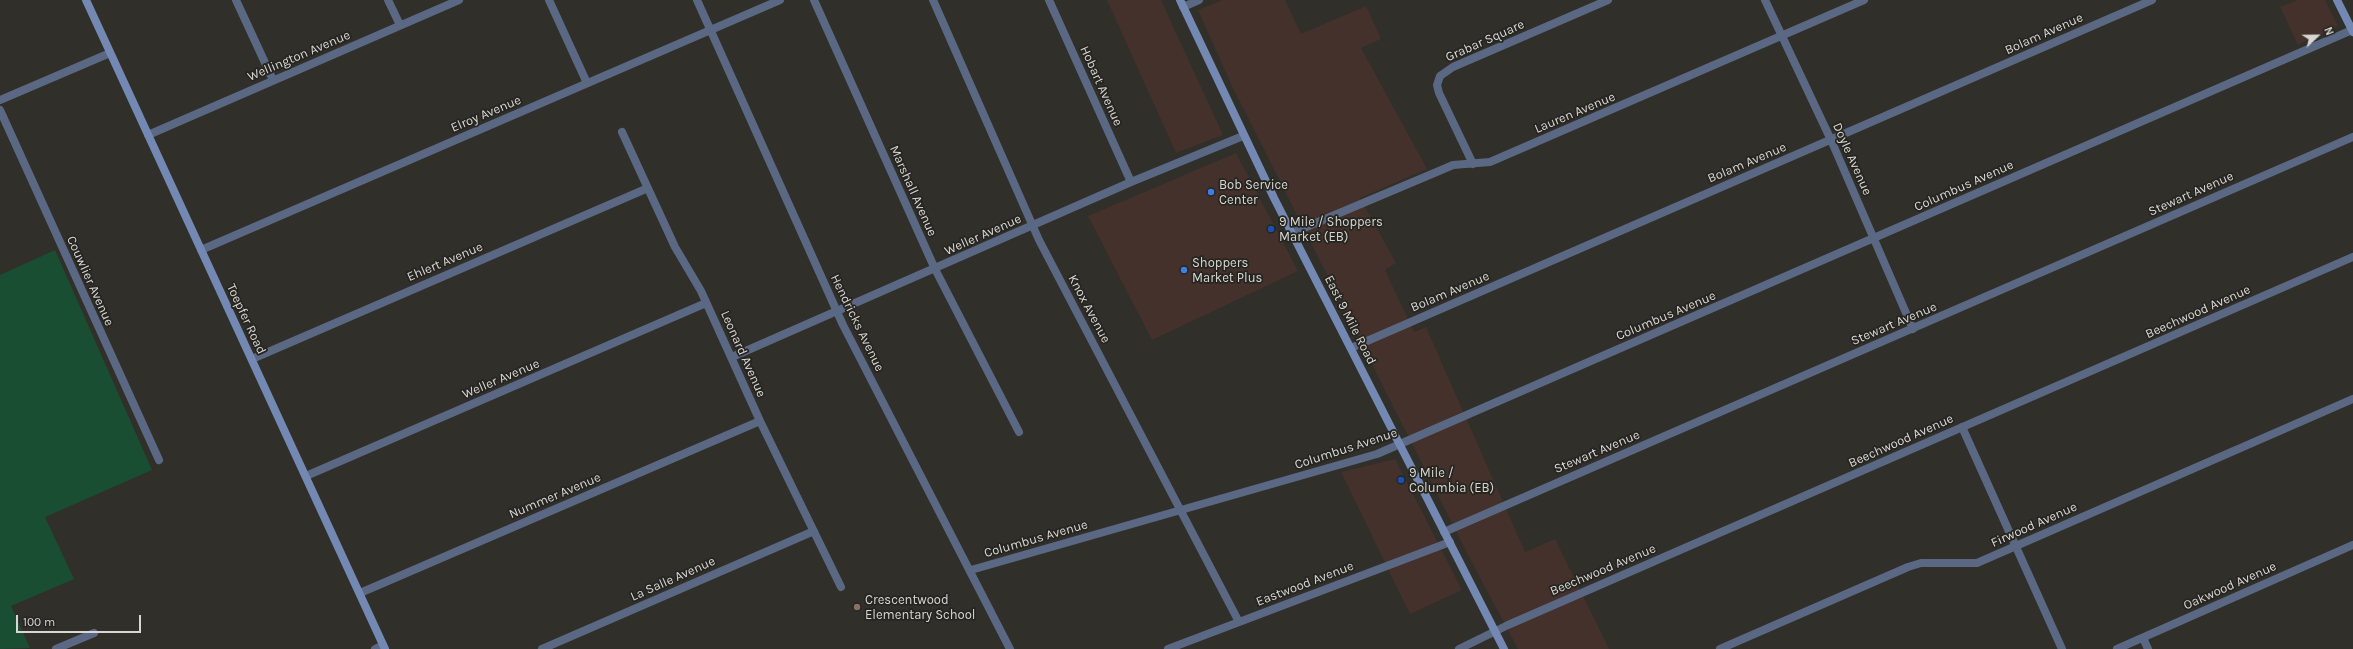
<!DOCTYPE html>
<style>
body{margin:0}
#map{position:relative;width:2353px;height:649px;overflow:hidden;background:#302f2a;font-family:Karla,sans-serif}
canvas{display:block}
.north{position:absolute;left:2297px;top:16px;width:40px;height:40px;-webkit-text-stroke:3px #262520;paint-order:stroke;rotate:68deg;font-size:11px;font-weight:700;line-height:16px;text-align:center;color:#d8d7d4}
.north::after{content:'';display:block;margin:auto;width:14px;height:18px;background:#d8d7d4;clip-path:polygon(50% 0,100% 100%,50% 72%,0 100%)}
.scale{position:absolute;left:16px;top:615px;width:125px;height:18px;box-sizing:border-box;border:2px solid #d8d7d4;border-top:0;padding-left:5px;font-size:12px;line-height:14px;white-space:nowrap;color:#d8d7d4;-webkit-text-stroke:3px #262520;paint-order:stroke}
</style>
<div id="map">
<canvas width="2353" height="649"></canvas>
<div class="north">N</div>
<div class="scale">100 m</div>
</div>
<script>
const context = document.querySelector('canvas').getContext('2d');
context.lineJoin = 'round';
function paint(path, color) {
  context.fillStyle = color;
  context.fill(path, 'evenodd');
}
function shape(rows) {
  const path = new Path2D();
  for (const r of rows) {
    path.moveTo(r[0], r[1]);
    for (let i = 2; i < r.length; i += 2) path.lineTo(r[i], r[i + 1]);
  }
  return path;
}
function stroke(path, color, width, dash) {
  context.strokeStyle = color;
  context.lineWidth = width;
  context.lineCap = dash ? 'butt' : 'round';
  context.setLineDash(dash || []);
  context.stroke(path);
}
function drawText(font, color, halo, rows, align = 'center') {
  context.font = font + ' Karla,sans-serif';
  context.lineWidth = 3.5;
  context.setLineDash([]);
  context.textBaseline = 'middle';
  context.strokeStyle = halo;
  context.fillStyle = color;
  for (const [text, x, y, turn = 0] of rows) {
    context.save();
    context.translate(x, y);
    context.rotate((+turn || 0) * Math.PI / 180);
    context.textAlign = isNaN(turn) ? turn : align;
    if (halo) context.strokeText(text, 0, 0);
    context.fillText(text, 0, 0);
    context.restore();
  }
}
paint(shape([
 [1107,0,1161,0,1223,135,1176,153],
 [1223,0,1285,0,1301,34,1366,6,1381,39,1361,48,1427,169,1360,198,1396,263,1385,270,1414,332,1426,327,1525,552,1555,539,1609,649,1518,649,1467,553,1231,84,1198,10],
 [2298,0,2325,0,2338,26,2298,45,2280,7],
 [1236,153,1298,271,1152,340,1088,216],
 [1395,459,1462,590,1410,614,1341,472]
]), '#44312c');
paint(shape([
 [55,250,152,470,45,517,74,579,11,606,30,648,0,649,0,275]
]), '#194e33');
stroke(shape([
 [236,0,273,80],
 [388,0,400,25],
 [549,0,587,83],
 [697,0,843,325,1010,649],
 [814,0,935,269,1019,432],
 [933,0,1039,240,1239,622],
 [1049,0,1131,182],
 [1765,0,1831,140,1913,329],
 [1183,7,1199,0],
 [0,100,110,53],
 [0,110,159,460],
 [622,132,675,247,701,291,760,421,841,587],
 [148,135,459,0],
 [1473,164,1439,93,1437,85,1440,76,1453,67,1608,0],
 [1292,233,1439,171,1453,165,1490,162,1864,0],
 [201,250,780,0],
 [1351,348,2152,0],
 [732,357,1131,182,1243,136],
 [252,359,648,188],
 [1962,427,2062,649],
 [306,476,706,303],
 [1444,532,2353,137],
 [971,570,1377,454,2352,30],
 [360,593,760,421],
 [2143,638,2148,649],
 [56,649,94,633],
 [375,649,383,645],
 [542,649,814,531],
 [1168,649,1450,542],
 [1459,649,1508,625,2353,257],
 [1720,649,1908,567,1921,563,1977,563,2353,399],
 [2117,649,2353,545]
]), '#5b6883', 8);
stroke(shape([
 [86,0,385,649],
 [1180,0,1274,198,1504,649],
 [2337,0,2353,32]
]), '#7388b2', 8);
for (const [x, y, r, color] of [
 [1211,192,4,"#3f7fe0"],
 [1271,229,4,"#1a4fb4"],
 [1184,270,4,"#3f7fe0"],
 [1401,480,4,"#1a4fb4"],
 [857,607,4,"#8d6e63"]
]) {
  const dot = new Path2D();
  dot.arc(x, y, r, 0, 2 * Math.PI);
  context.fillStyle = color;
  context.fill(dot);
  stroke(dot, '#262520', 1.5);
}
drawText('13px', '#d8d7d4', '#262520', [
 ["Bolam Avenue",2044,34,-24],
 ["Grabar Square",1485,41,-24],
 ["Wellington Avenue",299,56,-23],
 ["Hobart Avenue",1101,86,66],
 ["Lauren Avenue",1575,113,-23],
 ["Elroy Avenue",486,114,-23],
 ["Doyle Avenue",1852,159,66],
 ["Bolam Avenue",1747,163,-23],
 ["Columbus Avenue",1964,186,-24],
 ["Marshall Avenue",913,191,66],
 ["Stewart Avenue",2191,194,-24],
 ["Weller Avenue",983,235,-24],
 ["Ehlert Avenue",445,262,-23],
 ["Couwlier Avenue",90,281,66],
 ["Bolam Avenue",1450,292,-23],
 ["Knox Avenue",1089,309,62],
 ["Beechwood Avenue",2198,312,-24],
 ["Columbus Avenue",1666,316,-23],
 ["Toepfer Road",246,319,65],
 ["East 9 Mile Road",1350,320,63],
 ["Hendricks Avenue",857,323,64],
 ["Stewart Avenue",1894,324,-23],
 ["Leonard Avenue",743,354,66],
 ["Weller Avenue",501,379,-23],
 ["Beechwood Avenue",1901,441,-24],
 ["Columbus Avenue",1346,449,-18],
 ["Stewart Avenue",1597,452,-23],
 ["Nummer Avenue",555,496,-23],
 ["Firwood Avenue",2034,525,-24],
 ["Columbus Avenue",1036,539,-16],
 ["Beechwood Avenue",1603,570,-23],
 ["La Salle Avenue",673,579,-24],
 ["Eastwood Avenue",1305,584,-21],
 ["Oakwood Avenue",2230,586,-24]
]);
drawText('13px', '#d8d7d4', '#262520', [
 ["Bob Service",1219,185],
 ["Center",1219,200],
 ["9 Mile / Shoppers",1279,222],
 ["Market (EB)",1279,237],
 ["Shoppers",1192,263],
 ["Market Plus",1192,278],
 ["9 Mile /",1409,473],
 ["Columbia (EB)",1409,488],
 ["Crescentwood",865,600],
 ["Elementary School",865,615]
], 'left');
</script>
